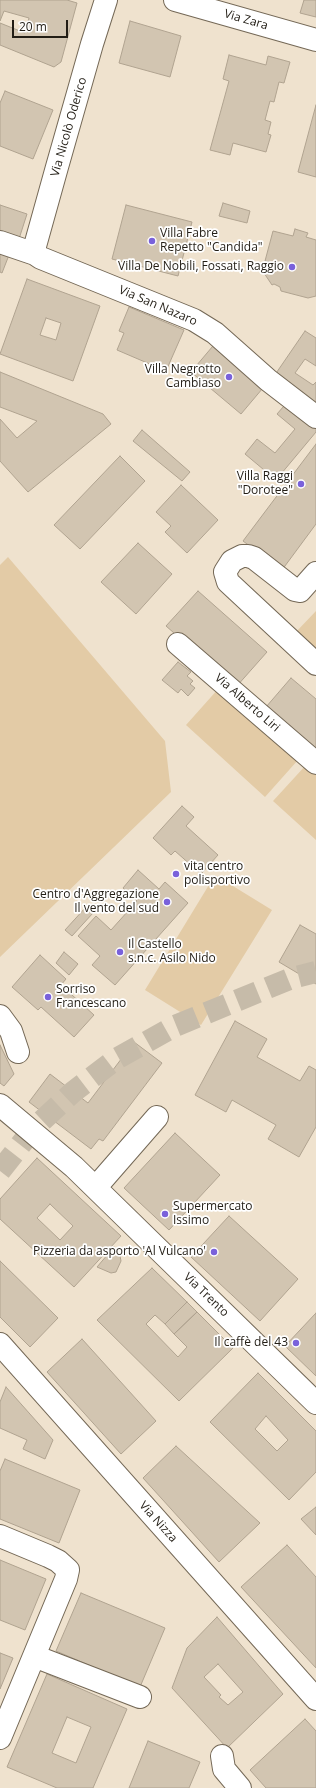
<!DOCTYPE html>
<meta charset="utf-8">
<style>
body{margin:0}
#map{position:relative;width:316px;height:1788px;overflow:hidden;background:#efe2ce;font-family:"Open Sans",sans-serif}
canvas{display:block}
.scale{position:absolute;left:12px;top:20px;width:56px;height:18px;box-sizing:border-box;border:2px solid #221d15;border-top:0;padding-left:5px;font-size:12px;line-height:14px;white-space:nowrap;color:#221d15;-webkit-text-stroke:3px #fff;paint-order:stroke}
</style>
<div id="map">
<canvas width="316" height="1788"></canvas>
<div class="scale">20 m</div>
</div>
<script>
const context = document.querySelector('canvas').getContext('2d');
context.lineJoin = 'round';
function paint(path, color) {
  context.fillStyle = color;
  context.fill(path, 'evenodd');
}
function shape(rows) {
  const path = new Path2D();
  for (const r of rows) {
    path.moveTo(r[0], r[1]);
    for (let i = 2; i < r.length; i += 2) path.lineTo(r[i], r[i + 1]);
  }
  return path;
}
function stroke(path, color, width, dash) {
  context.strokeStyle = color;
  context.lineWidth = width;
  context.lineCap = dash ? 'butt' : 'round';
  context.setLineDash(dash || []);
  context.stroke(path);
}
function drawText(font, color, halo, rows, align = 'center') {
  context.font = font + ' "Open Sans",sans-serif';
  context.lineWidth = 3.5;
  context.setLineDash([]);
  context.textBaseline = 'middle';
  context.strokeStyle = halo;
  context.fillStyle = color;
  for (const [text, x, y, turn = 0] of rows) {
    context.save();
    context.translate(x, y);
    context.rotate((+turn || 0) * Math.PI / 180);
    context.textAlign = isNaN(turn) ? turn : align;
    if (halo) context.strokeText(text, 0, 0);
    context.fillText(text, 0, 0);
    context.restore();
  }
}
paint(shape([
 [8,557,165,741,171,792,0,957,0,565],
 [316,611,316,653,295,633],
 [219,688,298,760,265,797,186,725],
 [306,765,316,774,316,840,273,801],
 [215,875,272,910,201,1025,145,990]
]), '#e3cba6');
const building = shape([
 [0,0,67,0,77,3,61,62,54,67,0,45,0,23,25,33,29,18,4,11,0,21,0,0],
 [304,0,316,0,316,17,300,13,304,0],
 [130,21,181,36,170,77,119,63,130,21],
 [229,55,266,65,268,56,290,62,284,83,279,82,274,102,270,101,265,120,271,122,268,134,271,135,266,152,233,143,230,155,210,150,229,81,223,79,229,55],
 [5,91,53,110,33,159,0,146,0,103,5,91],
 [316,105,316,177,298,172,316,105],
 [223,203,250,211,247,223,219,216,223,203],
 [0,205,27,214,18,242,0,235,0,205],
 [126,205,192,222,178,276,112,259,126,205],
 [295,229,308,233,306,237,316,240,316,296,308,298,281,291,280,287,274,284,272,285,264,273,269,262,265,261,273,231,293,236,295,229],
 [0,252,9,255,2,273,0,272,0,252],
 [27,279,100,306,73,381,0,354,27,279],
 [46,318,61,323,56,340,40,335,46,318],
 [129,307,184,330,166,371,117,350,124,333,119,331,129,307],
 [305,331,316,338,316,366,305,359,295,373,313,385,316,382,316,413,270,382,305,331],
 [218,340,268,382,241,414,191,372,218,340],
 [0,372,103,414,111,424,28,492,0,461,0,419,17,438,37,421,0,407,0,372],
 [290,399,316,421,316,432,276,480,245,454,257,439,275,453,295,429,277,414,290,399],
 [142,430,190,472,182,481,133,441,142,430],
 [316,444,316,524,282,570,243,541,316,444],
 [120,456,145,481,80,549,54,525,120,456],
 [181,485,218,520,187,553,165,532,171,526,156,512,181,485],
 [138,543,172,574,136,614,101,582,138,543],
 [198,591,267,652,236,687,166,626,198,591],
 [178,662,191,672,187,676,193,681,190,684,195,688,188,696,181,689,178,693,162,680,178,662],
 [291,678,316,699,316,751,266,707,291,678],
 [182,806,194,817,186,826,218,855,201,874,175,851,171,855,153,838,182,806],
 [138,870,159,889,165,882,188,903,115,985,92,965,100,956,78,936,96,916,111,930,137,901,123,888,138,870],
 [86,907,93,913,72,936,65,930,86,907],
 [300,925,316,934,316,984,279,962,300,925],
 [64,952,78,964,69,975,56,963,64,952],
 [40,955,66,979,61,985,94,1015,74,1037,41,1007,38,1010,12,987,40,955],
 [235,1021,267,1039,257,1057,300,1081,309,1066,316,1070,316,1127,299,1157,268,1139,276,1125,232,1100,226,1112,195,1095,235,1021],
 [134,1042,162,1063,103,1141,99,1139,91,1149,29,1102,50,1074,88,1103,134,1042],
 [0,1045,14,1074,4,1086,0,1083,0,1045],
 [175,1133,220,1175,169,1230,124,1188,175,1133],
 [37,1158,121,1236,74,1287,0,1219,0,1199,37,1158],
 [50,1204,73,1226,60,1240,37,1218,50,1204],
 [229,1216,298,1279,260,1321,191,1257,229,1216],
 [114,1247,120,1256,121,1261,116,1272,111,1273,97,1267,114,1247],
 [0,1261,58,1318,30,1347,0,1317,0,1261],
 [152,1268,187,1302,165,1324,155,1315,146,1324,178,1357,187,1347,174,1334,197,1312,233,1348,179,1401,97,1320,152,1268],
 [187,1302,197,1312,174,1334,165,1324,187,1302],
 [316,1313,316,1376,285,1346,316,1313],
 [82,1339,156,1421,121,1454,47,1372,82,1339],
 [258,1373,316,1431,316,1472,289,1500,210,1422,258,1373],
 [266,1416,288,1440,277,1451,255,1429,266,1416],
 [6,1387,53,1440,45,1459,23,1449,27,1440,0,1428,0,1402,6,1387],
 [176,1446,260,1523,219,1562,143,1478,176,1446],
 [5,1459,80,1490,59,1543,0,1519,0,1471,5,1459],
 [316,1507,316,1535,301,1519,316,1507],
 [287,1545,316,1577,316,1668,241,1587,287,1545],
 [0,1560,46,1579,25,1630,0,1620,0,1560],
 [81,1593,165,1628,140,1687,56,1651,81,1593],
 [217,1617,283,1694,227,1748,172,1688,187,1648,217,1617],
 [218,1664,243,1692,228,1705,219,1697,221,1695,204,1677,218,1664],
 [0,1653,13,1658,0,1689,0,1653],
 [47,1674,127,1709,93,1788,57,1788,7,1767,47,1674],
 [67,1717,91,1727,76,1763,52,1753,67,1717],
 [305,1719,316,1731,316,1788,266,1788,250,1770,305,1719],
 [148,1741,200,1762,189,1788,129,1788,148,1741]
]);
paint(building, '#d2c5b1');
stroke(building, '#b0a390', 1);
stroke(shape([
 [0,1171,33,1129,73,1092,116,1059,175,1026,292,978,316,972]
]), '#c6bba9', 22, [22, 11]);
const minor = shape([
 [175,0,316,40],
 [0,242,35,254,41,258,194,320,215,333,268,380,316,417],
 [35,254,35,246,57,167,92,44,106,0],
 [316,573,300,591,295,590,254,558,248,556,242,556,232,561,225,572,228,582,316,664],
 [178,644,316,763],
 [0,1016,11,1031,18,1052],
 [0,1105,74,1167,316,1403],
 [96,1187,157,1117],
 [0,1344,316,1699],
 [0,1536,48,1556,58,1561,68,1570,66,1579,0,1738],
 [34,1656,140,1697],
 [222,1756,224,1769,240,1788]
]);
stroke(minor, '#746856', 24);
stroke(minor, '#fff', 22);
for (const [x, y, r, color] of [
 [152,241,4,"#7961db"],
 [292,267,4,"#7961db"],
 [229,377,4,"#7961db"],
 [301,484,4,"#7961db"],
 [176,874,4,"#7961db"],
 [167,902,4,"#7961db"],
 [120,952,4,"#7961db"],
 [48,997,4,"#7961db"],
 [165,1214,4,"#7961db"],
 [214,1252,4,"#7961db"],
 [296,1343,4,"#7961db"]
]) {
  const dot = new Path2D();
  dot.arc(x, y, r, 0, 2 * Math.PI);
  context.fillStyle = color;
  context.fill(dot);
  stroke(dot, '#fff', 1.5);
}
drawText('12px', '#221d15', '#fff', [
 ["Via Zara",246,20,16],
 ["Via Nicolò Oderico",69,127,-74],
 ["Via San Nazaro",158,306,23],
 ["Via Alberto Liri",247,703,41],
 ["Via Trento",206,1295,44],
 ["Via Nizza",158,1522,48]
]);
drawText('12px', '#221d15', '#fff', [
 ["Villa Fabre",160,234,"left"],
 ["Repetto \"Candida\"",160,248,"left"],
 ["Villa De Nobili, Fossati, Raggio",284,267],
 ["Villa Negrotto",221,370],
 ["Cambiaso",221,384],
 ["Villa Raggi",293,477],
 ["\"Dorotee\"",293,491],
 ["vita centro",184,867,"left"],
 ["polisportivo",184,881,"left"],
 ["Centro d'Aggregazione",159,895],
 ["Il vento del sud",159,909],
 ["Il Castello",128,945,"left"],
 ["s.n.c. Asilo Nido",128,959,"left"],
 ["Sorriso",56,990,"left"],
 ["Francescano",56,1004,"left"],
 ["Supermercato",173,1207,"left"],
 ["Issimo",173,1221,"left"],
 ["Pizzeria da asporto 'Al Vulcano'",206,1252],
 ["Il caffè del 43",288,1343]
], 'right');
</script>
